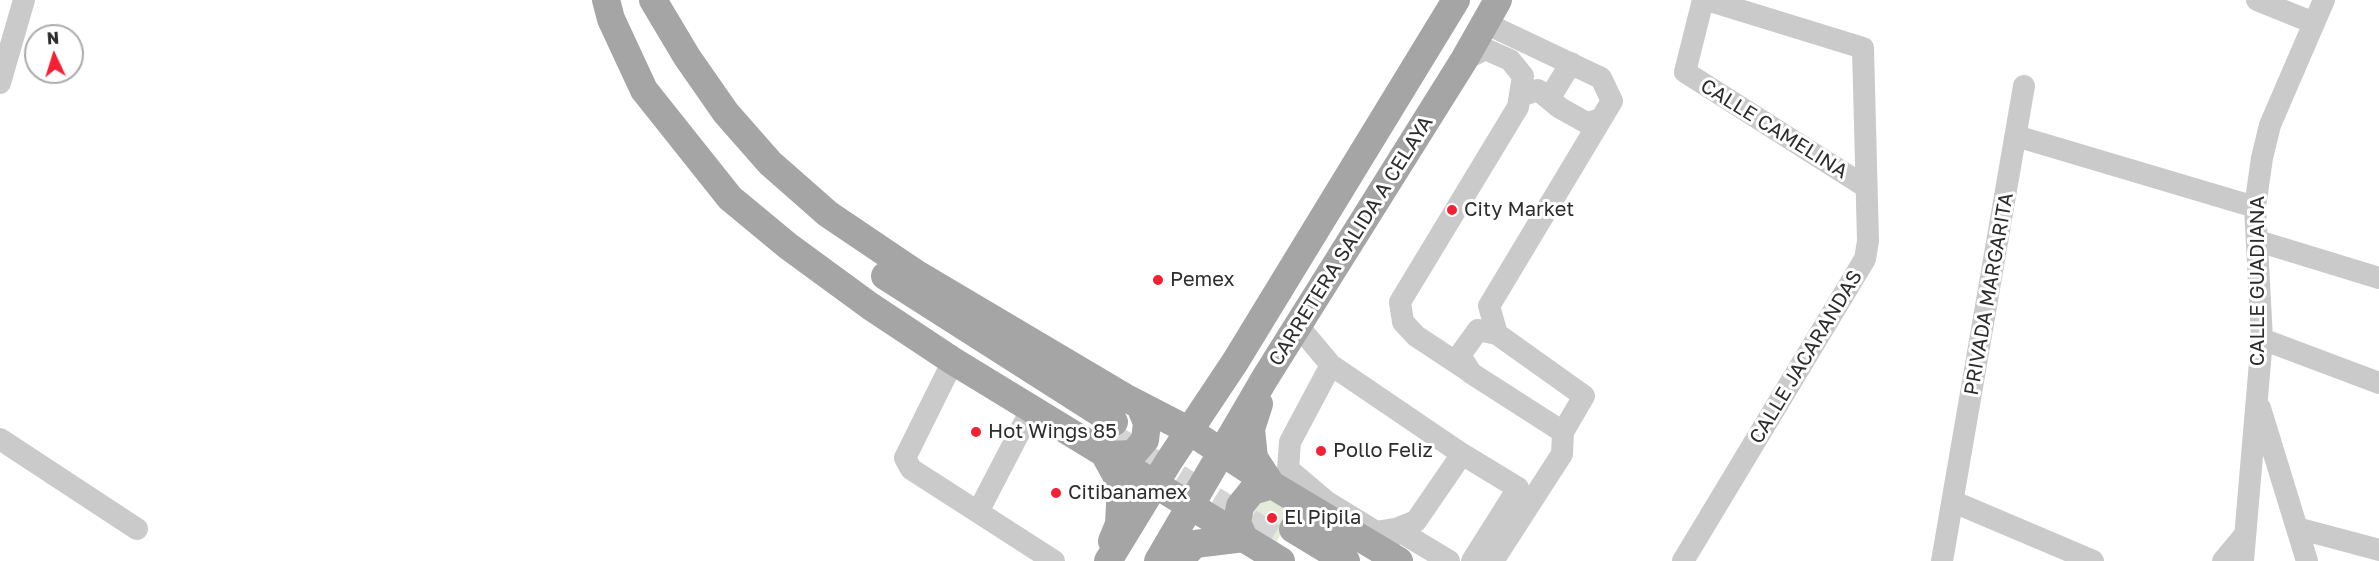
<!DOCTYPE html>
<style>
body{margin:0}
#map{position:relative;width:2379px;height:561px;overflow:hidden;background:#fff;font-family:"Golos Text",sans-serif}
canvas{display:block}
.north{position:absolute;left:24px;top:24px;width:60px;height:60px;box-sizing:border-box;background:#fff;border:2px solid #ababab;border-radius:50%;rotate:356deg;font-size:16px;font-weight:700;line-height:24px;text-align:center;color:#2d2d2d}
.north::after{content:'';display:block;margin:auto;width:21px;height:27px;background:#f42034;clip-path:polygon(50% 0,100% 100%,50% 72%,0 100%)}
</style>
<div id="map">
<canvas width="2379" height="561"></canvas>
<div class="north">N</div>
</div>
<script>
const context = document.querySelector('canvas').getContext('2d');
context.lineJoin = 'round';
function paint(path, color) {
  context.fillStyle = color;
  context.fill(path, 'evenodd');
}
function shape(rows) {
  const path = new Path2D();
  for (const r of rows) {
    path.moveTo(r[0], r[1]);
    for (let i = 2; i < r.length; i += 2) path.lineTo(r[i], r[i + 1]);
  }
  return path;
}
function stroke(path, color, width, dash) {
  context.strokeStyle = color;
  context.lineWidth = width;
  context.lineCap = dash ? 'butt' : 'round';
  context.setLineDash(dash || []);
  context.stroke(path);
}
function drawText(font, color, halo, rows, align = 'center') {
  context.font = font + ' "Golos Text",sans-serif';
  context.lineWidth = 6;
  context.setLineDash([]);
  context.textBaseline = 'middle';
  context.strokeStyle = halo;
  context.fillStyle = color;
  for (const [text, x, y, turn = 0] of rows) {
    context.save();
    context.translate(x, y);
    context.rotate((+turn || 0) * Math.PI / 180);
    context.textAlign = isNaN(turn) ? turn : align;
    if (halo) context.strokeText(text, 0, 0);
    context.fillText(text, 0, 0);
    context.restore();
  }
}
paint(shape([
 [1269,495,1294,508,1276,543,1249,528,1255,498]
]), '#e4ecd9');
stroke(shape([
 [1106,434,1284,544]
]), '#d5d5d5', 28, [28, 14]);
stroke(shape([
 [1703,0,1685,72,1866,187],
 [2257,0,2314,23],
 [1485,23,1601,78,1612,101,1489,306,1497,334],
 [1464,60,1485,49,1510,60,1523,76,1518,107,1400,302,1403,322,1416,336,1469,371],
 [0,83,24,0],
 [1520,96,1538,90,1560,108,1587,123,1601,119],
 [1549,99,1571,63],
 [2016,136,2255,207],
 [2258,241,2379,278],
 [1299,327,1331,365,1462,454,1518,488,1472,561],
 [2262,339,2379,383],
 [953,361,905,458,911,469,1054,561],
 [1331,365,1290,442,1288,469,1327,502,1376,532,1396,529,1449,561],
 [2260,408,2307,561],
 [0,439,137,529],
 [1954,502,2093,561],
 [978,512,1032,408],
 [2297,528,2379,550],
 [1391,538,1396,529,1416,521,1462,454],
 [1493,561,1562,454,1563,432,1584,396,1497,334,1478,330,1460,355,1471,373,1563,432],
 [1683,561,1865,259,1868,241,1863,48,1707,0],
 [1942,561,2024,86],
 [2223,561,2243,537],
 [2243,561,2262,339,2255,207,2262,158,2270,125,2324,0]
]), '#cacaca', 22);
stroke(shape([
 [606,0,611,19,644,90,730,198,788,246,870,306,953,361,1281,561],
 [653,0,687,57,726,113,770,163,828,214,917,274,1128,399,1188,430,1272,485,1399,561],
 [885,276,1114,422],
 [1259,404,1251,429,1254,458,1271,484],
 [1105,455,1121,484,1119,524,1112,541],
 [1105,455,1133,454,1145,440,1147,423,1140,406],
 [1293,529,1346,561],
 [1244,538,1237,523,1240,506,1252,491,1272,485],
 [1108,561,1169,461,1235,362,1456,0],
 [1158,561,1265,378,1464,60,1498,0],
 [1178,561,1195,544,1244,538]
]), '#a5a5a5', 28);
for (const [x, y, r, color] of [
 [1452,210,6,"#f42034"],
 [1158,280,6,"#f42034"],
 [976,432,6,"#f42034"],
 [1321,451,6,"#f42034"],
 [1056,493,6,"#f42034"],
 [1272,518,6,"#f42034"]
]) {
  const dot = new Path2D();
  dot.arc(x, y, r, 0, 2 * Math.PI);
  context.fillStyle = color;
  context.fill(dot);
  stroke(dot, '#fff', 2);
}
drawText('20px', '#2d2d2d', '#fff', [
 ["CALLE CAMELINA",1774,129,32],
 ["CARRETERA SALIDA A CELAYA",1351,241,-58],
 ["CALLE GUADIANA",2258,281,-90],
 ["PRIVADA MARGARITA",1989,294,-80],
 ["CALLE JACARANDAS",1806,357,-59]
]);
drawText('20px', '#2d2d2d', '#fff', [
 ["City Market",1464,210],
 ["Pemex",1170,280],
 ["Hot Wings 85",988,432],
 ["Pollo Feliz",1333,451],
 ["Citibanamex",1068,493],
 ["El Pipila",1284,518]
], 'left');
</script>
